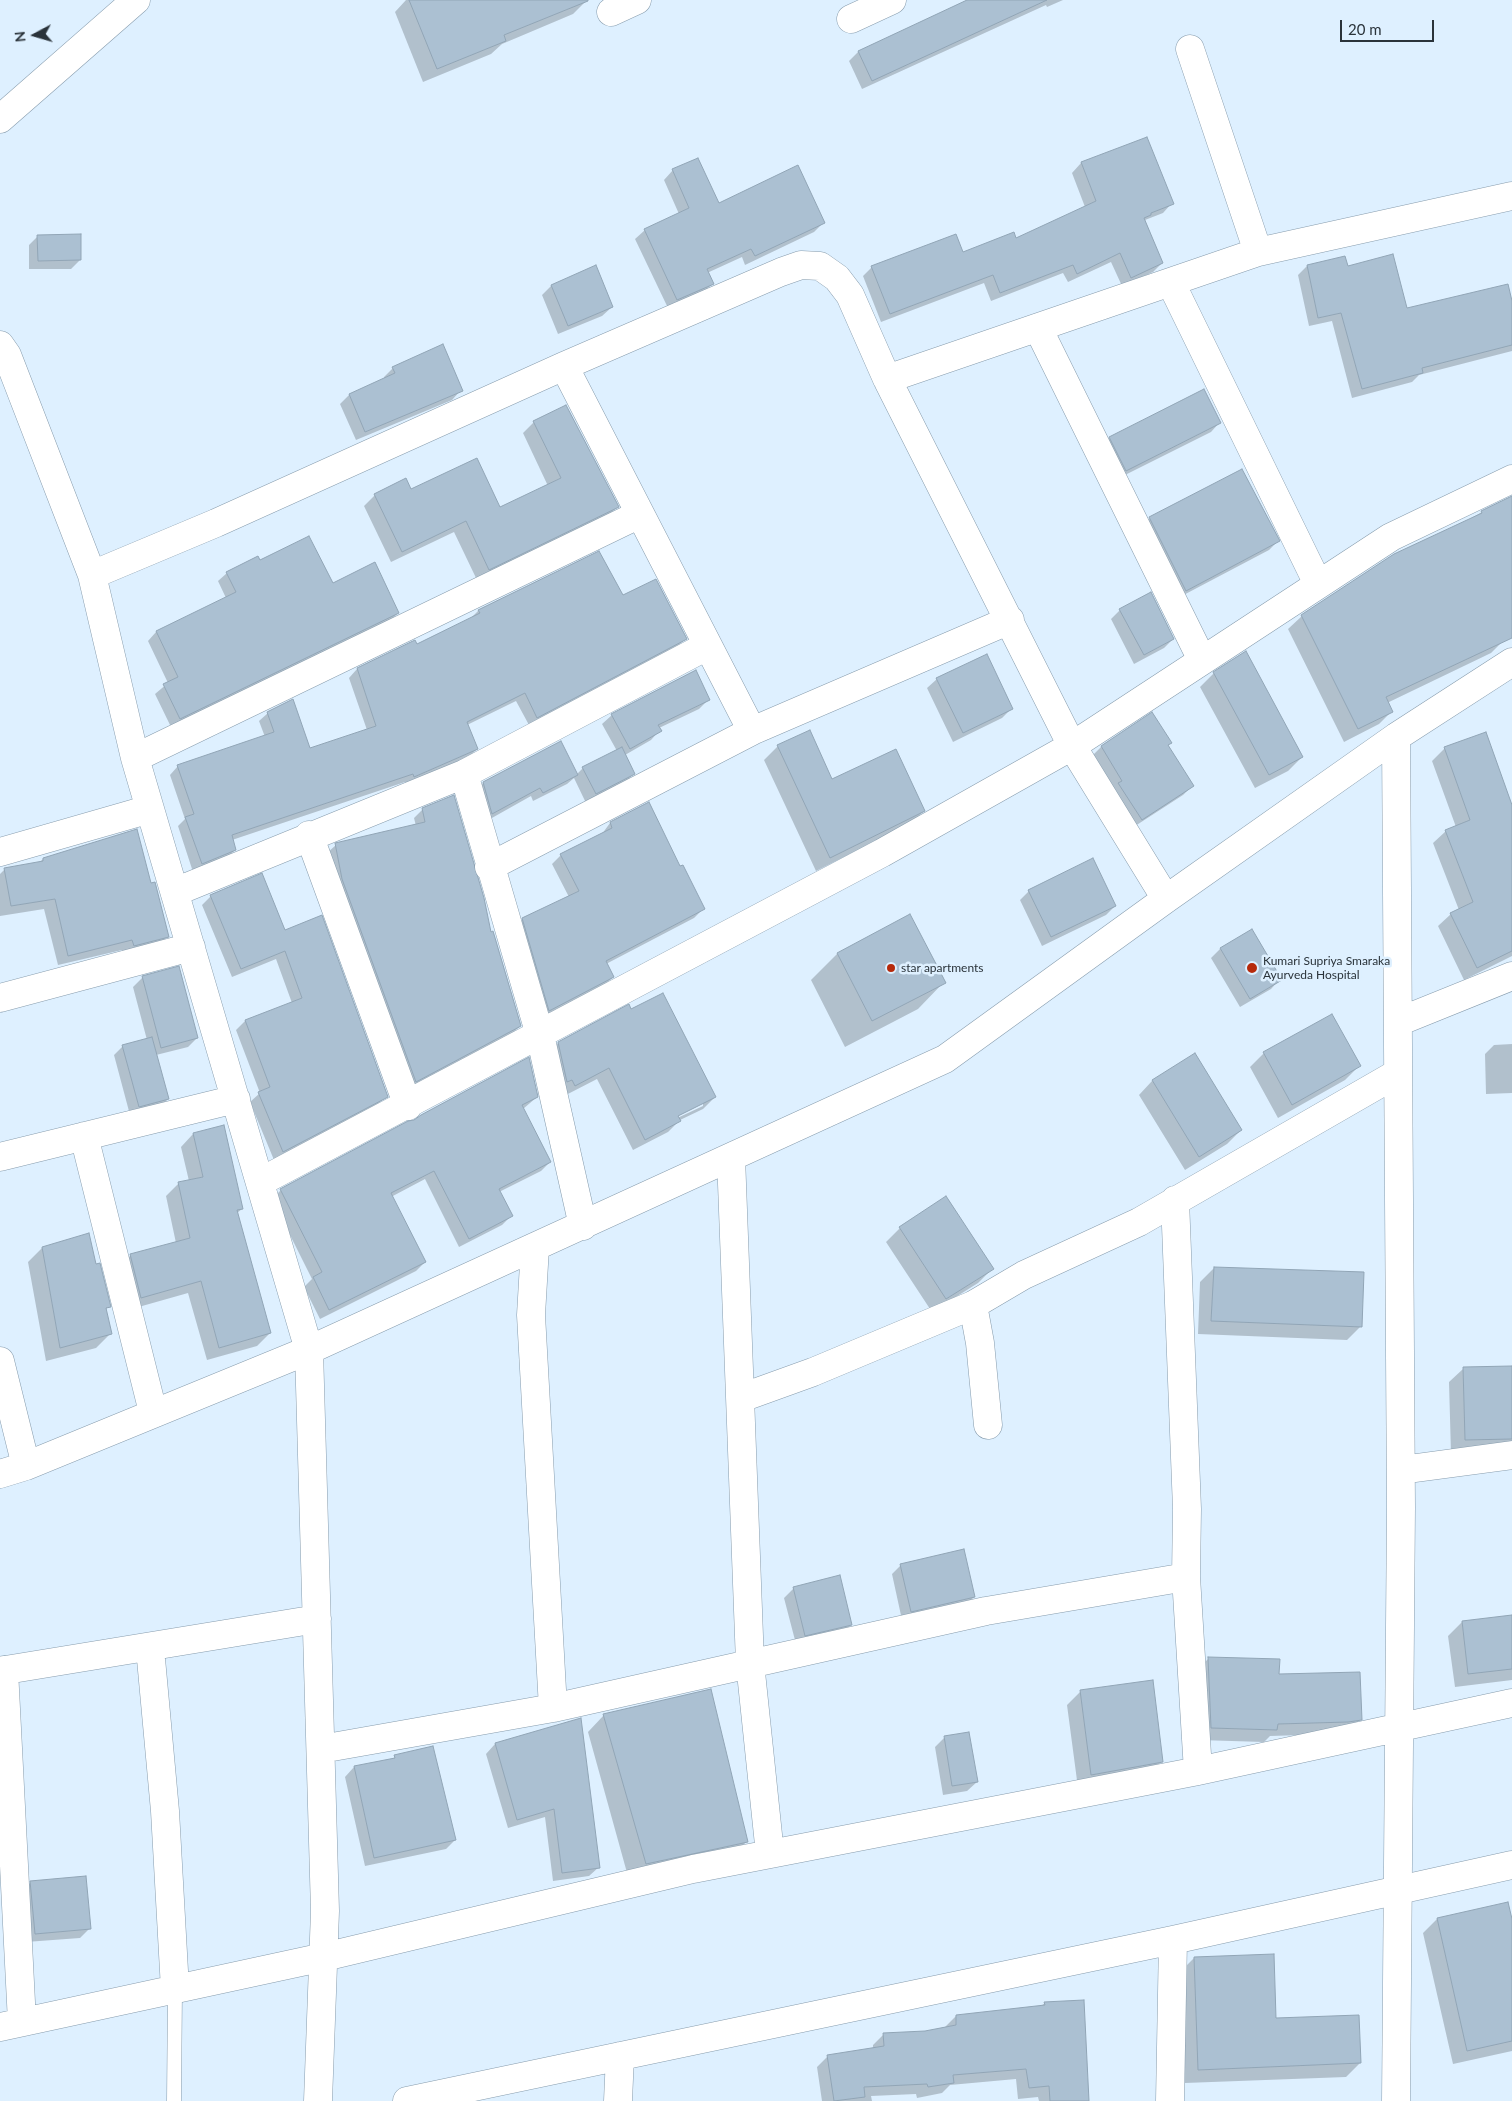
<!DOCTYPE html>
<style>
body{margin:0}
#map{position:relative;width:1512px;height:2101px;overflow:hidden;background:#def0ff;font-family:Lato,sans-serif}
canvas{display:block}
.north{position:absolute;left:10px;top:10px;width:50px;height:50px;-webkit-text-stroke:4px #def0ff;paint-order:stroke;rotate:264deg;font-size:14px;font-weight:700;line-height:20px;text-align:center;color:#2a333a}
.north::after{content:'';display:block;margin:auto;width:18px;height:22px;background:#2a333a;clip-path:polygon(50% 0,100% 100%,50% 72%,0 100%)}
.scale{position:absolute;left:1340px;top:20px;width:94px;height:22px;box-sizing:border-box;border:2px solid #2a333a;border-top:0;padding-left:6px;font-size:15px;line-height:18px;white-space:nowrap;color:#2a333a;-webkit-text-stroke:4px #def0ff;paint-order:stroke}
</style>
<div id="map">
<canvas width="1512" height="2101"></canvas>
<div class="north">N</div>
<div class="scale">20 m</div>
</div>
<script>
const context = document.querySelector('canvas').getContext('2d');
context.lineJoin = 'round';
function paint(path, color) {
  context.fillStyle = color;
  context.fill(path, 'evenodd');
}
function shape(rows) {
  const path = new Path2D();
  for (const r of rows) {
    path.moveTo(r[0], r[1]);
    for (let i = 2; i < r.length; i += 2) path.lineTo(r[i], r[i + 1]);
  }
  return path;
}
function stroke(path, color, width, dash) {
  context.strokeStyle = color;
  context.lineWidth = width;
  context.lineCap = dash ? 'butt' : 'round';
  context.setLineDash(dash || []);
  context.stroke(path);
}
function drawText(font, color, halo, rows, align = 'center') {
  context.font = font + ' Lato,sans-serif';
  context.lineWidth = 5;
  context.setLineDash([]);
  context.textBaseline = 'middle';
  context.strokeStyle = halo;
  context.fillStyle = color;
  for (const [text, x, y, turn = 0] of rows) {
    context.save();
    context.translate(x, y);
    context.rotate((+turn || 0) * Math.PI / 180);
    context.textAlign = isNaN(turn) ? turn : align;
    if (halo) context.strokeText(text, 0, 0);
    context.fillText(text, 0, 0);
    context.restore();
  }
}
paint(shape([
 [406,0,587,0,573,14,502,44,491,54,423,82,395,12],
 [970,0,1063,0,1047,7,1046,5,862,89,849,61,858,52],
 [1146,138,1172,203,1163,213,1145,220,1162,263,1153,272,1122,286,1111,262,1068,282,1063,273,991,301,984,283,881,322,863,276,872,267,963,254,1016,239,1085,207,1072,173,1081,163],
 [673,170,718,205,824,222,814,232,745,265,742,257,707,273,712,284,703,293,668,308,635,239,645,230,679,214,664,180],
 [38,236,80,260,71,269,29,269,29,245],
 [1307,266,1347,267,1406,310,1512,306,1512,351,1419,375,1412,382,1352,398,1332,321,1309,326,1298,275],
 [551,286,612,307,602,316,558,334,542,295],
 [393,368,461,390,452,400,356,440,340,404,349,395,384,379,384,377],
 [534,422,617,507,606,518,477,580,454,532,391,562,364,506,375,495,411,491,499,508,548,486,523,433],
 [1220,422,1211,432,1117,479,1101,447,1110,438],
 [1512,500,1512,602,1504,640,1491,653,1387,703,1392,711,1379,724,1344,742,1288,629,1302,616,1482,512],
 [1150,518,1278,541,1269,550,1176,599,1140,528],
 [599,553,623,597,685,639,677,647,529,725,516,701,467,725,477,749,469,757,406,785,405,782,232,840,235,850,227,858,193,872,178,826,185,819,170,775,178,766,265,737,259,721,268,713,309,750,367,730,349,678,357,669,414,642,416,646,470,619,478,611],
 [259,562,332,584,398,613,389,622,171,727,155,694,168,683,148,641,156,632,226,598,218,581,227,573],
 [1120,610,1173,639,1164,648,1134,664,1111,619],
 [695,671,708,700,699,709,659,728,660,730,651,740,625,755,634,773,625,783,586,803,574,778,567,784,533,801,531,796,483,823,474,792,483,783,576,775,583,768,617,751,602,724,612,715],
 [1214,673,1302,757,1288,771,1255,788,1200,687],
 [937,679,1011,709,1002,718,953,742,927,688],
 [1152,714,1167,746,1192,786,1183,795,1132,828,1092,756,1101,747],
 [778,746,832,780,924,811,910,824,816,871,764,760],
 [1445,748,1512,805,1512,956,1464,980,1438,926,1451,914,1459,910,1433,843,1446,831,1456,827,1432,761],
 [649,803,680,868,703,909,694,918,606,964,613,977,604,986,540,1019,514,928,523,919,569,897,552,864,561,855,602,834,610,823],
 [423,809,490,934,520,1026,511,1035,407,1090,327,853,336,845,416,826,414,818],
 [43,859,150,885,168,936,157,947,123,956,122,950,58,965,44,909,0,916,0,874,5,869,39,863],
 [1029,891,1115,906,1106,915,1042,946,1020,900],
 [211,896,284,931,386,1096,377,1105,274,1160,250,1102,260,1093,236,1030,245,1021,292,1003,276,959,232,977,202,905],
 [909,916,944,982,918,1009,845,1047,811,980,837,954],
 [1252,931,1280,979,1271,989,1240,1007,1211,958,1220,949],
 [143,977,197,1038,188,1047,156,1055,168,1099,159,1108,130,1115,114,1055,123,1046,147,1040,133,987],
 [631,1010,715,1097,703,1109,680,1120,668,1132,633,1150,597,1079,564,1096,547,1055,558,1043],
 [703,1103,703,1106,673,1120,672,1118],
 [1512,1044,1512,1093,1486,1094,1485,1054,1494,1045],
 [1264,1053,1359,1066,1345,1080,1278,1118,1250,1067],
 [1195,1055,1241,1130,1227,1144,1185,1170,1139,1095,1152,1081],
 [537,1097,523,1109,550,1162,541,1171,499,1192,511,1216,502,1225,459,1247,425,1179,391,1197,425,1262,416,1271,320,1319,304,1287,312,1279,272,1199,281,1190],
 [193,1134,242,1209,237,1213,270,1333,257,1346,207,1360,188,1293,128,1310,118,1268,130,1256,176,1243,166,1196,179,1183,189,1181,181,1147],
 [900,1228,992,1269,978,1283,932,1312,886,1242],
 [42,1248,95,1266,109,1306,105,1310,110,1334,96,1348,46,1361,28,1262],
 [1214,1268,1361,1326,1347,1340,1198,1334,1200,1282],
 [1512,1368,1512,1452,1451,1454,1449,1382,1463,1369],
 [901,1565,974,1597,965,1606,902,1620,892,1574],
 [794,1588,851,1625,842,1634,796,1644,784,1598],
 [1512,1616,1512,1680,1455,1687,1448,1636,1462,1622],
 [1209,1658,1278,1676,1361,1719,1348,1731,1335,1734,1270,1736,1264,1742,1199,1740,1197,1670],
 [1081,1691,1162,1761,1148,1775,1078,1788,1067,1705],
 [604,1715,746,1842,730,1859,629,1880,588,1732],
 [580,1719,599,1867,589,1876,553,1881,545,1817,508,1828,486,1754,495,1744],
 [968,1733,977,1782,967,1791,943,1795,935,1747,944,1738],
 [395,1757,455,1840,446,1849,365,1866,345,1777,354,1767,392,1760],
 [31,1882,90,1928,80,1938,26,1942,22,1891],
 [1437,1919,1512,1925,1512,2051,1453,2064,1423,1933],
 [1194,1958,1275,2019,1360,2063,1346,2077,1185,2083,1180,1972],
 [1045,2003,1088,2101,1039,2101,1038,2097,1018,2099,1016,2079,950,2085,942,2093,917,2098,916,2094,871,2096,872,2101,822,2101,817,2067,828,2056,873,2049,873,2045,884,2034,925,2032,945,2027,956,2016,1041,2006]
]), '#0003');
const building = shape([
 [409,0,588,0,588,1,504,35,506,41,437,69,409,0],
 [967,0,1047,0,872,81,858,51,967,0],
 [1147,137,1174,204,1151,213,1151,215,1144,218,1163,263,1131,278,1120,253,1077,274,1073,265,1000,293,993,275,890,314,871,266,956,234,963,252,1014,232,1016,238,1096,201,1081,162,1147,137],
 [698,158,719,203,798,165,825,223,755,256,751,249,707,269,714,284,677,300,644,229,689,208,672,169,698,158],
 [81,234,81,260,38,261,37,235,81,234],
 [1393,254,1407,308,1508,284,1512,301,1512,345,1422,368,1423,373,1362,389,1341,313,1318,318,1307,265,1345,256,1348,266,1393,254],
 [596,265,613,307,568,326,551,285,596,265],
 [443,344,463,391,365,432,349,394,395,373,392,367,443,344],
 [1204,389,1221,423,1126,471,1109,437,1204,389],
 [566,405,619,507,489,570,466,521,402,552,374,494,406,478,411,489,477,458,500,507,561,478,533,421,566,405],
 [1242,469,1280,541,1186,591,1149,517,1242,469],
 [1512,496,1512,638,1386,697,1393,712,1358,729,1301,615,1394,554,1482,513,1481,511,1512,496],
 [309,536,333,583,375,562,399,613,180,719,163,684,178,677,156,631,236,592,226,572,258,556,260,560,309,536],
 [599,551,623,595,656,579,687,639,537,718,525,693,467,722,478,749,414,777,413,774,232,835,236,850,202,864,185,817,194,814,177,765,274,732,267,712,293,699,310,748,376,726,357,668,415,640,417,644,480,613,478,610,599,551],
 [1151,592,1174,639,1144,655,1119,609,1151,592],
 [1246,651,1303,757,1269,775,1213,672,1246,651],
 [987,654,1013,709,963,733,936,678,987,654],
 [696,670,710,700,658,725,662,731,630,749,611,714,696,670],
 [1152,712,1172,743,1168,745,1194,786,1142,820,1118,783,1122,781,1101,746,1152,712],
 [810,730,832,779,896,749,925,811,830,858,777,745,810,730],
 [1486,732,1512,805,1512,951,1477,968,1450,913,1473,902,1445,830,1470,820,1444,747,1486,732],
 [561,741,578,775,543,793,540,788,492,814,483,782,561,741],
 [622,747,635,774,596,794,582,767,622,747],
 [454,795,484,898,491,932,493,931,521,1026,416,1082,342,879,335,843,425,822,422,808,454,795],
 [649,802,680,866,683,865,705,909,606,961,614,977,549,1011,522,918,579,891,560,854,612,828,610,822,649,802],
 [137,829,151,883,155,882,169,937,134,946,132,940,68,956,55,899,11,906,4,868,43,861,43,858,137,829],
 [1093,858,1116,906,1051,937,1028,890,1093,858],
 [262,873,285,930,322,915,388,1097,283,1152,258,1092,270,1087,245,1020,302,998,285,951,241,969,210,895,262,873],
 [910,914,946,983,872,1021,837,953,910,914],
 [1252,929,1282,980,1250,999,1220,948,1252,929],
 [179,966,198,1038,161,1048,142,976,179,966],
 [663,993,716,1097,678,1116,681,1121,645,1140,609,1068,575,1086,572,1080,567,1082,558,1042,629,1004,631,1009,663,993],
 [1332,1014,1361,1066,1292,1105,1263,1052,1332,1014],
 [152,1037,169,1099,139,1107,122,1045,152,1037],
 [1195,1053,1242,1130,1199,1157,1152,1080,1195,1053],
 [529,1057,538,1097,522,1105,551,1162,499,1189,513,1216,469,1239,434,1171,391,1193,426,1262,329,1310,313,1277,322,1272,280,1189,408,1121,414,1120,421,1115,529,1057],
 [224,1125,243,1209,237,1210,271,1333,219,1348,201,1281,141,1298,130,1254,190,1238,178,1182,203,1177,193,1133,224,1125],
 [946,1196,994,1269,946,1299,899,1227,946,1196],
 [89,1233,96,1264,100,1263,111,1307,106,1308,112,1334,60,1348,42,1247,89,1233],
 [1214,1267,1364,1272,1362,1327,1211,1321,1214,1267],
 [1512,1366,1512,1439,1465,1440,1463,1367,1512,1366],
 [964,1549,975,1597,911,1612,900,1564,964,1549],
 [840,1575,852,1625,805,1636,793,1587,840,1575],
 [1512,1615,1512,1669,1468,1674,1462,1621,1512,1615],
 [1208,1657,1280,1659,1279,1674,1360,1672,1362,1720,1348,1722,1278,1724,1277,1730,1211,1728,1208,1657],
 [1153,1680,1163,1762,1091,1775,1080,1690,1153,1680],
 [711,1689,748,1842,646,1864,603,1714,711,1689],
 [581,1718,600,1868,562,1873,554,1809,517,1820,495,1743,581,1718],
 [969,1732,978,1782,952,1786,944,1736,969,1732],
 [433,1746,456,1840,374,1858,354,1766,395,1758,394,1755,433,1746],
 [86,1876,91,1929,35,1934,30,1881,86,1876],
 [1508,1902,1512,1919,1512,2041,1467,2051,1437,1918,1508,1902],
 [1274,1954,1276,2018,1359,2015,1361,2063,1198,2070,1194,1957,1274,1954],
 [1084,2000,1089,2101,1050,2101,1049,2086,1029,2088,1026,2069,953,2075,954,2083,928,2087,927,2084,864,2087,865,2097,834,2101,827,2055,884,2046,883,2033,925,2031,956,2025,956,2015,1045,2005,1044,2002,1084,2000]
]);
paint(building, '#abc0d2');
stroke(building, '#91a5b6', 1);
const service = shape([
 [174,2101,175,1989]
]);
const minor = shape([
 [611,12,637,0],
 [851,19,892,0],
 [1190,49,1258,252],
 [0,119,136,0],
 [1171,283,1318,584],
 [1038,328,1202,660],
 [0,345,7,355,92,575,135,758,309,1350,325,1911,318,2101],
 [564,366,752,731],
 [887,379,1258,252,1512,196],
 [92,575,216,523,564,366,781,272,801,265,820,266,837,278,850,295,887,379,1072,746,1166,899],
 [1396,737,1401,1507,1396,2101],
 [135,758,640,514],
 [464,774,540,1035,583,1226],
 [309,835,408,1106],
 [0,852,150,809],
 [489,867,752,731,1010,620],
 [175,892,464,774,707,646],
 [0,998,191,947],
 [1398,1022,1512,976],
 [84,1136,153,1412],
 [0,1157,236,1099],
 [731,1157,750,1663,770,1854],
 [260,1182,882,853,1072,746,1391,537,1512,479],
 [1175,1200,1187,1509,1186,1577,1198,1771],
 [535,1247,531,1315,553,1708],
 [973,1305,980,1343,988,1425],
 [0,1361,26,1466],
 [741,1398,813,1372,973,1305,1024,1275,1139,1222,1398,1073],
 [1401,1470,1512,1455],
 [0,1474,26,1466,309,1350,945,1059,1166,899,1396,737,1512,662],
 [150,1648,165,1811,175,1989],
 [4,1670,22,2022],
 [0,1671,317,1619],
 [321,1749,553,1708,986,1611,1186,1577],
 [0,2027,324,1957,693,1869,1198,1771,1512,1703],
 [407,2101,1173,1940,1512,1865],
 [618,2101,620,2056],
 [1170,2101,1173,1940]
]);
stroke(service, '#879cad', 15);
stroke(minor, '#879cad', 29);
stroke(service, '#fff', 14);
stroke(minor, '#fff', 28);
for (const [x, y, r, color] of [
 [891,968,5,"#b62a0b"],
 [1252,968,6,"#b62a0b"]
]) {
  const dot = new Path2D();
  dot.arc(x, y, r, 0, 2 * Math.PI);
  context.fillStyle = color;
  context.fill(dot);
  stroke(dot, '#def0ff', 2);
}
drawText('12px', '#2a333a', '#def0ff', [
 ["Kumari Supriya Smaraka",1263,961],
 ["Ayurveda Hospital",1263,975],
 ["star apartments",901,968]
], 'left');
</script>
